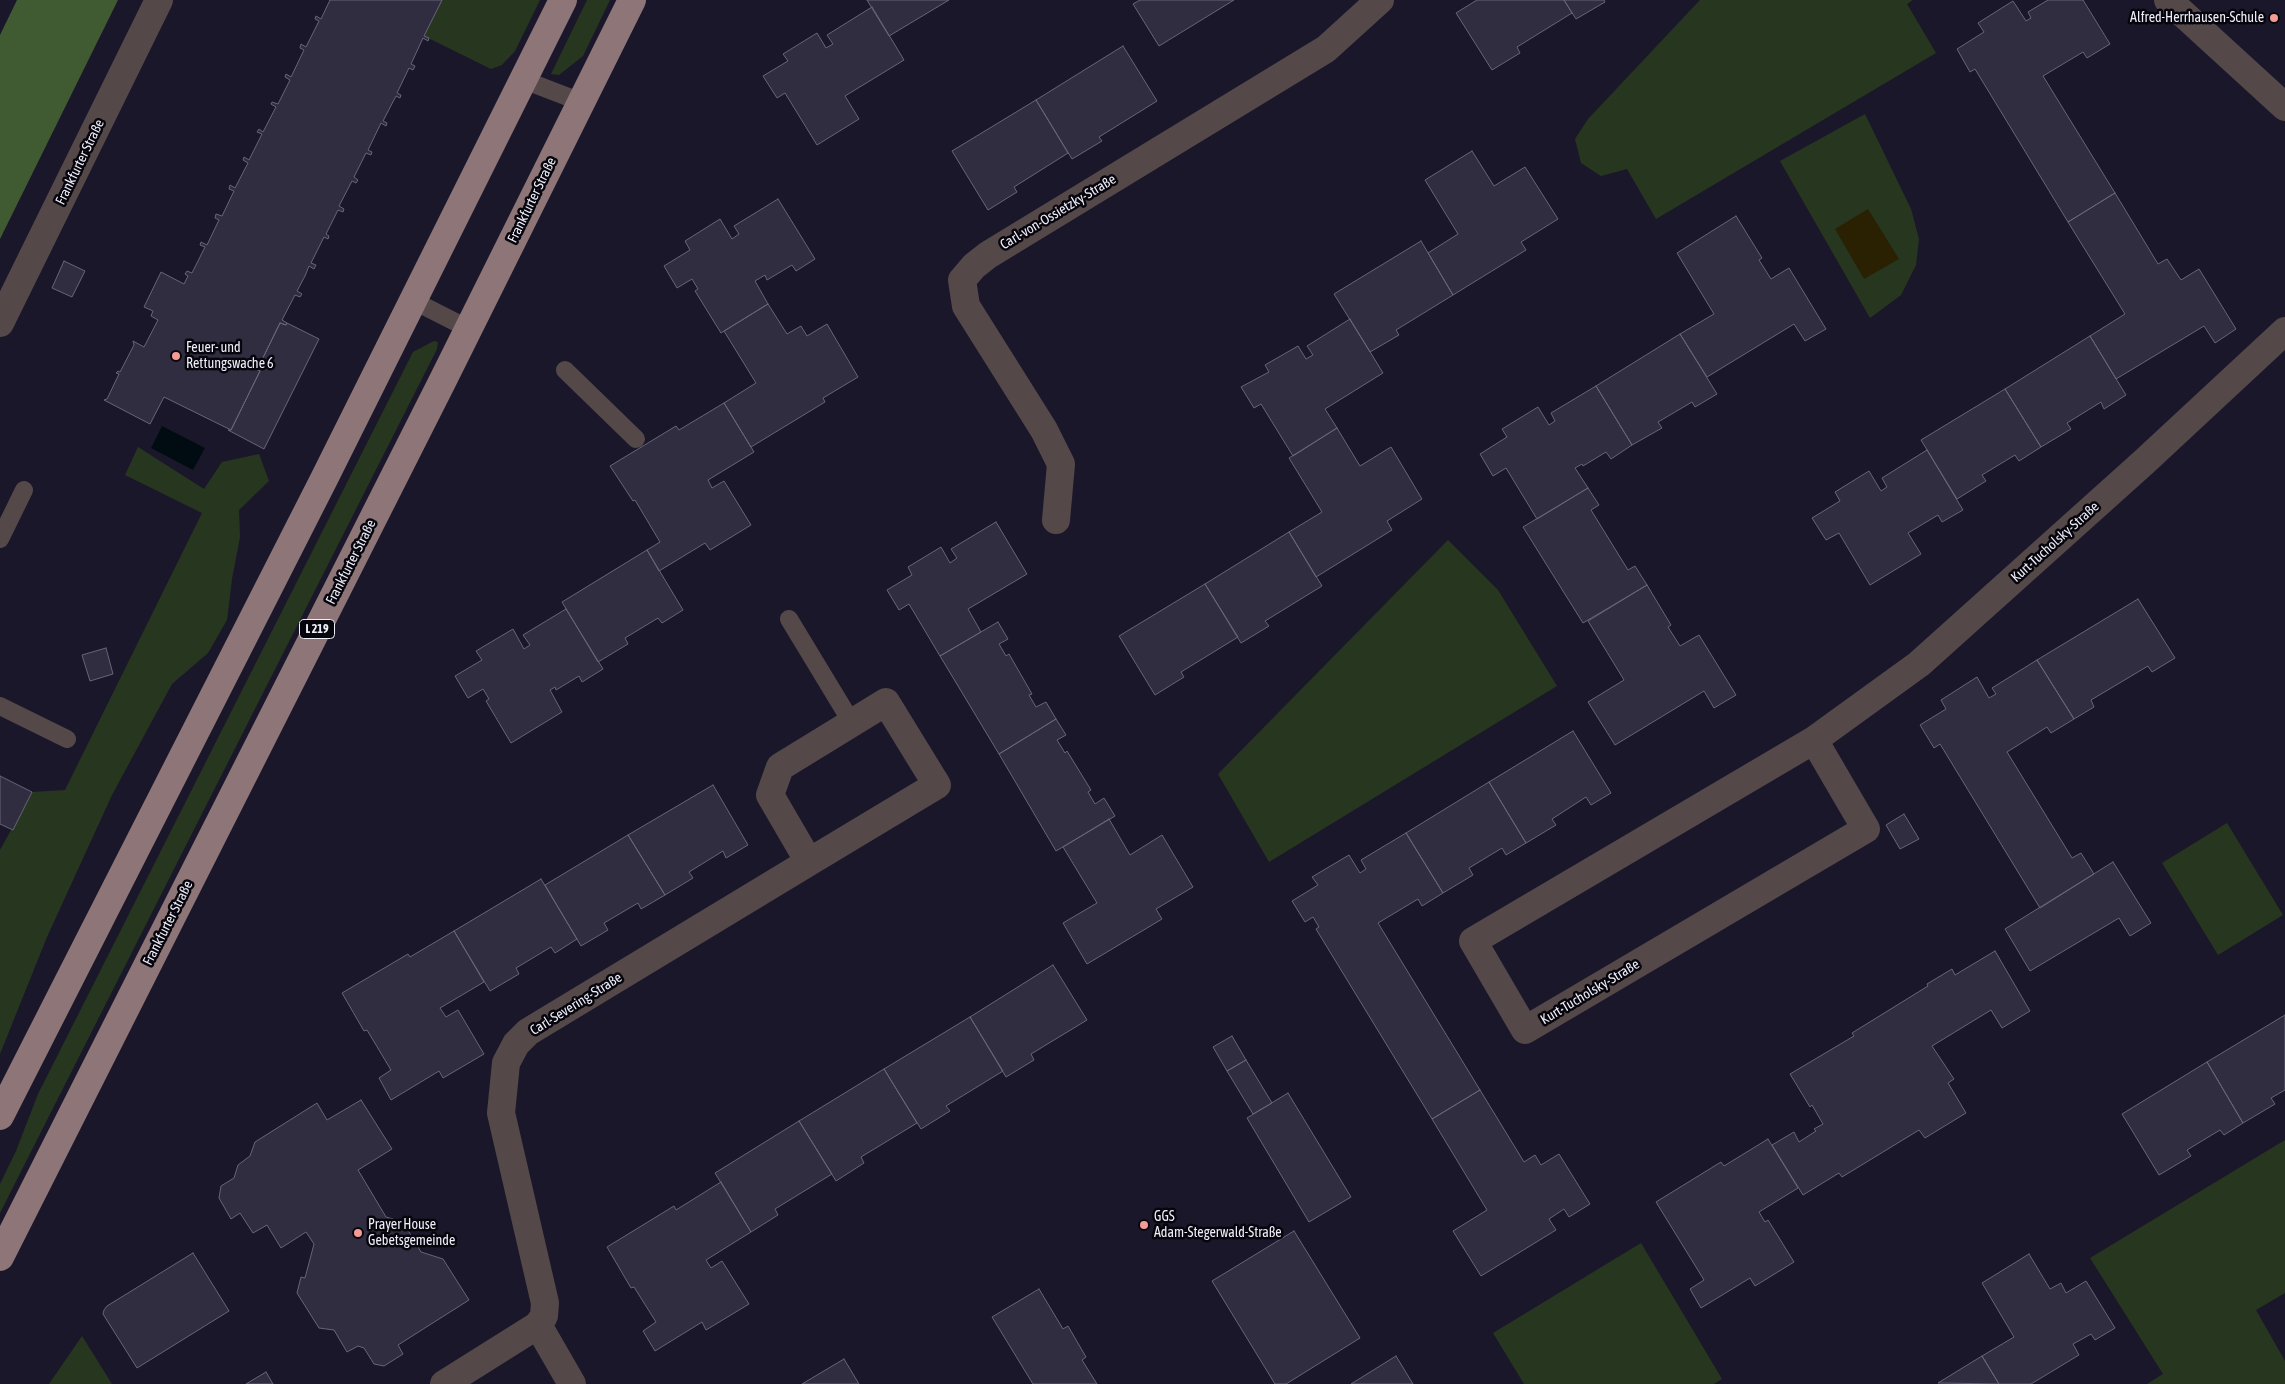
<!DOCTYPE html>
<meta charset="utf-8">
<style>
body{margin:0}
canvas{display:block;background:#1b172a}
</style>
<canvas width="2285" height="1384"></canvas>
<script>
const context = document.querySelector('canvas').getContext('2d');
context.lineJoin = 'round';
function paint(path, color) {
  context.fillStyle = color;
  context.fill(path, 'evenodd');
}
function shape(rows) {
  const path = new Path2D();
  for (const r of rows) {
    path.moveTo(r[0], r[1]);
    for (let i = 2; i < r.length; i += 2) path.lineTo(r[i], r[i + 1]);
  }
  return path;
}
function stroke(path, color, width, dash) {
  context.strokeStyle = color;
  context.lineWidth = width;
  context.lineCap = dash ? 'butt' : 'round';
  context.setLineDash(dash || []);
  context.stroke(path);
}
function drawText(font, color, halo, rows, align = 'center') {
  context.font = font + ' "Asap Condensed",sans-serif';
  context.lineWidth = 5;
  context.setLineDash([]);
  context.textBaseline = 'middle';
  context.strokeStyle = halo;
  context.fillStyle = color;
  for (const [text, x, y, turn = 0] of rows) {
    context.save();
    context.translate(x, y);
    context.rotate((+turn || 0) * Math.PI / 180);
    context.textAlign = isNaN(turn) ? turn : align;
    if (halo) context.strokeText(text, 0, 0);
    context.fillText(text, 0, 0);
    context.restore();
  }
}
paint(shape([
 [442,0,540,0,515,51,502,65,491,69,424,36],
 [587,0,610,0,583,56,559,75,551,74],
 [1700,0,1913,0,1907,4,1936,53,1656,219,1627,169,1601,176,1581,163,1575,139,1588,119],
 [1865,114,1911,209,1919,239,1916,265,1901,295,1870,318,1780,161],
 [434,341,438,342,437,349,0,1213,0,1184,16,1151,38,1094,413,352],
 [138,447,204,489,222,462,259,454,269,481,239,510,240,537,232,579,227,620,208,653,172,684,112,795,47,937,0,1054,0,850,32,792,65,790,202,513,125,475],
 [1448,540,1498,590,1557,686,1269,862,1218,774],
 [2227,823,2283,915,2218,955,2162,863],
 [2285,1140,2285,1293,2256,1310,2285,1361,2285,1384,2147,1384,2163,1374,2090,1258],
 [1641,1243,1722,1379,1714,1384,1524,1384,1493,1333],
 [82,1336,112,1384,49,1384]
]), '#27361e');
paint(shape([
 [17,0,118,0,0,239,0,35]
]), '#405a31');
paint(shape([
 [1868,209,1899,259,1864,279,1835,229]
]), '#292101');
paint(shape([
 [162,426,205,448,193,470,151,448]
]), '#000c12');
const building = shape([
 [330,0,442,0,424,36,429,38,428,41,423,38,411,64,415,66,413,70,409,68,397,93,401,95,400,98,396,96,383,121,387,123,386,126,381,123,368,150,372,152,371,155,366,153,354,177,358,180,356,183,352,181,339,206,344,209,343,212,338,210,326,234,329,236,328,239,324,237,311,263,316,265,314,269,309,266,305,276,297,291,302,294,300,297,295,295,282,320,287,323,286,325,280,323,257,370,260,371,231,430,164,397,150,424,104,400,107,399,119,374,116,373,118,371,120,372,134,345,133,341,144,347,158,320,151,316,153,311,144,307,161,272,184,284,188,276,185,274,187,271,192,273,205,247,200,245,201,242,207,245,219,220,215,218,216,214,222,216,234,191,229,189,230,185,235,188,248,163,243,160,244,157,249,160,262,134,257,132,259,129,263,132,276,107,271,104,272,102,278,104,290,80,285,77,286,74,291,77,304,50,300,48,301,44,306,47,319,21,315,19,316,16,321,19,330,0],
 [867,0,949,0,889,36,867,0],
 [1140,0,1234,0,1159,46,1133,4,1140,0],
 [1477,0,1564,0,1572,13,1517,47,1520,53,1492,70,1456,13,1477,0],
 [1564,0,1604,0,1605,2,1576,19,1564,0],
 [2048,0,2083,0,2110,44,2087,58,2083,52,2043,76,2115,193,2068,222,1975,69,1970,72,1957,49,1984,32,1978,23,2013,1,2026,21,2031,18,2028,12,2048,0],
 [872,7,904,60,845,96,859,119,817,145,785,93,777,98,763,76,788,61,783,54,817,33,826,48,833,44,827,35,872,7],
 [1123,46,1157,101,1099,137,1102,141,1072,159,1036,100,1123,46],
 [1036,100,1068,153,1014,187,1017,192,988,210,952,151,1036,100],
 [1472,151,1494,186,1525,167,1558,219,1521,242,1526,250,1453,295,1428,253,1458,234,1425,180,1472,151],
 [2115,193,2158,264,2167,259,2181,280,2199,269,2236,329,2215,343,2204,326,2116,379,2090,336,2125,314,2068,222,2115,193],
 [778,199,815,259,796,271,792,265,767,280,765,275,755,281,768,304,721,333,695,291,698,289,692,279,677,288,664,266,690,250,685,241,720,219,732,239,739,234,734,226,778,199],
 [1736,216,1762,258,1759,260,1771,279,1789,268,1826,329,1805,341,1794,324,1707,377,1680,334,1714,314,1677,253,1736,216],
 [1421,241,1453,295,1396,330,1399,335,1370,352,1334,294,1421,241],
 [64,261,85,271,72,297,52,288,64,261],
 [768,304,787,334,801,326,807,336,827,324,858,377,823,398,825,402,751,447,724,403,756,383,724,331,768,304],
 [1350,319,1383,373,1325,409,1337,428,1293,456,1261,404,1254,408,1241,387,1269,372,1265,365,1298,346,1306,359,1313,355,1307,346,1350,319],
 [280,323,286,325,287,323,319,339,264,449,228,430,231,430,260,371,257,370,280,323],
 [1680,334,1717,394,1695,407,1692,402,1658,422,1662,428,1632,445,1596,386,1680,334],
 [2090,336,2126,395,2104,409,2101,402,2067,423,2071,429,2041,447,2005,389,2090,336],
 [1596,386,1632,445,1611,459,1606,452,1583,466,1582,464,1575,468,1588,488,1537,519,1506,468,1493,476,1480,454,1507,437,1502,429,1538,407,1549,425,1555,421,1551,413,1596,386],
 [2005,389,2041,447,2019,461,2015,455,1982,475,1986,481,1957,499,1921,440,2005,389],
 [724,403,754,452,708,480,712,488,724,481,751,525,710,550,705,543,659,571,647,550,660,542,635,500,633,501,610,466,676,426,679,430,724,403],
 [1337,428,1360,466,1391,447,1422,499,1387,521,1392,530,1316,577,1289,532,1322,512,1289,458,1337,428],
 [1927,450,1963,510,1942,522,1938,515,1908,533,1921,554,1870,585,1839,533,1826,540,1812,518,1840,501,1835,492,1869,471,1881,491,1887,487,1882,478,1927,450],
 [1588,488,1599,505,1591,510,1628,570,1635,566,1647,585,1583,623,1523,527,1588,488],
 [996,522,1027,574,968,609,981,632,940,656,909,604,899,610,887,590,912,575,908,567,941,547,950,563,957,558,951,549,996,522],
 [1289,532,1322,586,1265,621,1269,626,1241,643,1205,584,1289,532],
 [647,550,683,610,662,623,658,618,625,638,628,644,598,662,562,602,647,550],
 [1205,584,1238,637,1181,672,1184,677,1155,695,1119,636,1205,584],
 [1647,585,1671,625,1668,627,1680,646,1699,635,1736,695,1714,708,1704,691,1615,745,1588,702,1624,680,1588,621,1647,585],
 [2138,599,2175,658,2152,672,2148,666,2091,700,2094,707,2074,719,2037,660,2138,599],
 [566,609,603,669,582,682,579,676,556,690,555,687,550,690,562,712,511,743,486,701,489,699,483,689,468,698,455,676,482,660,476,651,513,629,524,649,530,645,523,635,566,609],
 [998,622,1008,639,999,644,1006,656,1009,654,1032,694,1029,695,1036,707,1046,702,1056,719,999,754,940,656,998,622],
 [106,648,113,674,90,681,82,655,106,648],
 [2037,660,2074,719,2051,733,2047,727,2007,752,2072,858,2081,853,2094,874,2040,908,1940,744,1934,748,1920,725,1946,709,1941,700,1977,677,1989,698,1996,694,1992,688,2037,660],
 [1056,719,1066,735,1057,740,1065,753,1067,751,1091,790,1088,792,1095,804,1104,798,1115,816,1056,851,999,754,1056,719],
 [1573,731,1611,793,1591,805,1586,797,1552,819,1556,825,1526,843,1489,782,1573,731],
 [0,776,32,792,13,830,0,824,0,776],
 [1489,782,1526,843,1506,855,1502,848,1469,868,1473,875,1443,893,1406,833,1489,782],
 [713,785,748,845,726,858,723,851,689,872,693,878,665,895,628,835,713,785],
 [1904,814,1919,839,1900,849,1886,825,1904,814],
 [1109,819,1130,855,1162,835,1193,887,1156,909,1162,919,1087,964,1063,923,1097,903,1063,847,1109,819],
 [1406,833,1443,893,1422,906,1418,899,1378,923,1480,1090,1432,1119,1316,929,1319,927,1313,917,1305,922,1292,901,1318,885,1312,877,1349,855,1360,873,1366,869,1361,860,1406,833],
 [628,835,665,895,641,909,638,903,604,923,608,930,581,946,545,885,628,835],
 [2113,862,2151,923,2130,936,2119,918,2030,971,2005,929,2113,862],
 [541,879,577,939,555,953,551,947,516,968,519,974,490,991,454,931,541,879],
 [454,931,484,982,440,1008,446,1017,458,1010,484,1054,443,1078,439,1071,391,1100,379,1078,391,1070,367,1030,364,1031,342,993,408,954,410,957,454,931],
 [1995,951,2030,1011,2002,1028,1991,1010,1932,1046,1954,1079,1948,1083,1966,1113,1925,1138,1919,1130,1842,1177,1839,1173,1803,1195,1772,1145,1794,1132,1799,1142,1816,1131,1814,1129,1823,1124,1812,1105,1810,1107,1790,1074,1854,1036,1852,1033,1928,986,1927,984,1952,969,1955,975,1995,951],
 [1053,965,1087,1020,1031,1054,1034,1060,1006,1077,970,1017,1053,965],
 [2285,1015,2285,1090,2271,1098,2275,1104,2243,1123,2207,1062,2285,1015],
 [970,1017,1003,1071,946,1106,950,1111,921,1129,884,1069,970,1017],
 [1232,1036,1246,1060,1227,1071,1213,1047,1232,1036],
 [1246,1060,1272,1103,1253,1114,1227,1071,1246,1060],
 [2207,1062,2243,1123,2224,1135,2220,1130,2187,1150,2191,1156,2159,1175,2122,1114,2207,1062],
 [884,1069,917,1123,861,1157,864,1163,836,1181,799,1121,884,1069],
 [1480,1090,1524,1162,1535,1155,1541,1165,1559,1154,1590,1204,1569,1217,1564,1209,1549,1219,1556,1230,1481,1276,1453,1231,1487,1210,1432,1119,1480,1090],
 [1288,1093,1351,1197,1309,1222,1247,1118,1288,1093],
 [361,1100,392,1149,358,1170,386,1217,403,1222,421,1252,443,1259,469,1300,398,1345,403,1354,384,1366,374,1364,364,1348,358,1346,347,1352,334,1330,319,1328,297,1293,301,1277,305,1278,314,1244,306,1232,281,1248,267,1225,253,1233,240,1213,231,1219,219,1198,221,1186,234,1178,238,1165,250,1156,255,1142,317,1103,327,1120,361,1100],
 [799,1121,832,1174,775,1209,778,1215,751,1232,715,1173,799,1121],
 [1768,1139,1798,1188,1759,1212,1765,1222,1768,1220,1794,1262,1755,1286,1750,1278,1701,1308,1690,1289,1704,1280,1656,1202,1721,1162,1724,1166,1768,1139],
 [721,1182,751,1232,706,1260,711,1268,722,1261,749,1304,706,1330,702,1322,655,1351,643,1331,656,1322,634,1287,631,1288,607,1247,674,1206,676,1210,721,1182],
 [1294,1231,1360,1338,1286,1384,1275,1384,1212,1281,1294,1231],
 [193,1253,229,1311,137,1368,103,1314,104,1310,107,1306,193,1253],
 [2029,1254,2050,1289,2061,1283,2066,1293,2086,1281,2115,1328,2095,1340,2091,1334,2073,1344,2079,1355,2031,1384,1999,1384,1982,1356,2014,1337,1982,1283,2029,1254],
 [1039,1289,1063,1329,1068,1326,1086,1357,1082,1360,1097,1384,1033,1384,992,1317,1039,1289],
 [1396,1356,1413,1384,1351,1384,1396,1356],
 [1982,1356,1999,1384,1938,1383,1982,1356],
 [844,1359,859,1384,802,1384,844,1359],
 [266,1372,273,1384,246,1384,266,1372]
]);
paint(building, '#312d41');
stroke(building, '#67647b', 1);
stroke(shape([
 [524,80,581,102],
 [412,300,469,329],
 [565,370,636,439],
 [0,539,24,490],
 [789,619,852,723],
 [0,706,67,739]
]), '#544849', 18);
stroke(shape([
 [2168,0,2285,107],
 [0,323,159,0],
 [1056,520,1061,464,1044,430,966,306,962,280,974,266,988,255,1326,49,1380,0],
 [1814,740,1866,829,1525,1030,1473,941,1814,740,1919,664,2144,462,2285,331],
 [538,1325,544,1316,545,1303,501,1113,506,1063,516,1044,528,1032,809,862,770,795,780,767,886,702,937,785,809,862],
 [444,1384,538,1325,572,1384]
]), '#544849', 28);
stroke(shape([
 [0,1116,324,479,563,0],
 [0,1257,443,380,632,0]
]), '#8e7577', 28);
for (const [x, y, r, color] of [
 [2274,18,5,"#f59b96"],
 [176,356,5,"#f59b96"],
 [1144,1225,5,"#f59b96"],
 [358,1233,5,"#f59b96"]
]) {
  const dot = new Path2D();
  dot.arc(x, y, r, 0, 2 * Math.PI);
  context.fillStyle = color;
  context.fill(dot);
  stroke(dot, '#06050c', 2);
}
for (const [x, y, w] of [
 [317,629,35]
]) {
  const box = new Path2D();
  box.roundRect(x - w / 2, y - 9.5, w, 19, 4);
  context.fillStyle = '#06050c';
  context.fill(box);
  stroke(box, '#efeefb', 1);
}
drawText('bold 12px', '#efeefb', null, [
 ["L 219",317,629]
]);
drawText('14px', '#efeefb', '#06050c', [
 ["Alfred-Herrhausen-Schule",2264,18,"right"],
 ["Feuer- und",186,348],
 ["Rettungswache 6",186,364],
 ["GGS",1154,1217],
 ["Adam-Stegerwald-Straße",1154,1233],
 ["Prayer House",368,1225],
 ["Gebetsgemeinde",368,1241]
], 'left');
drawText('14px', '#efeefb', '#06050c', [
 ["Frankfurter Straße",80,162,-64],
 ["Frankfurter Straße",532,200,-64],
 ["Carl-von-Ossietzky-Straße",1058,212,-31],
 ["Kurt-Tucholsky-Straße",2055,542,-42],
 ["Frankfurter Straße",351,562,-63],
 ["Frankfurter Straße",168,923,-63],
 ["Kurt-Tucholsky-Straße",1590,992,-31],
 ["Carl-Severing-Straße",576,1004,-32]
]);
</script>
